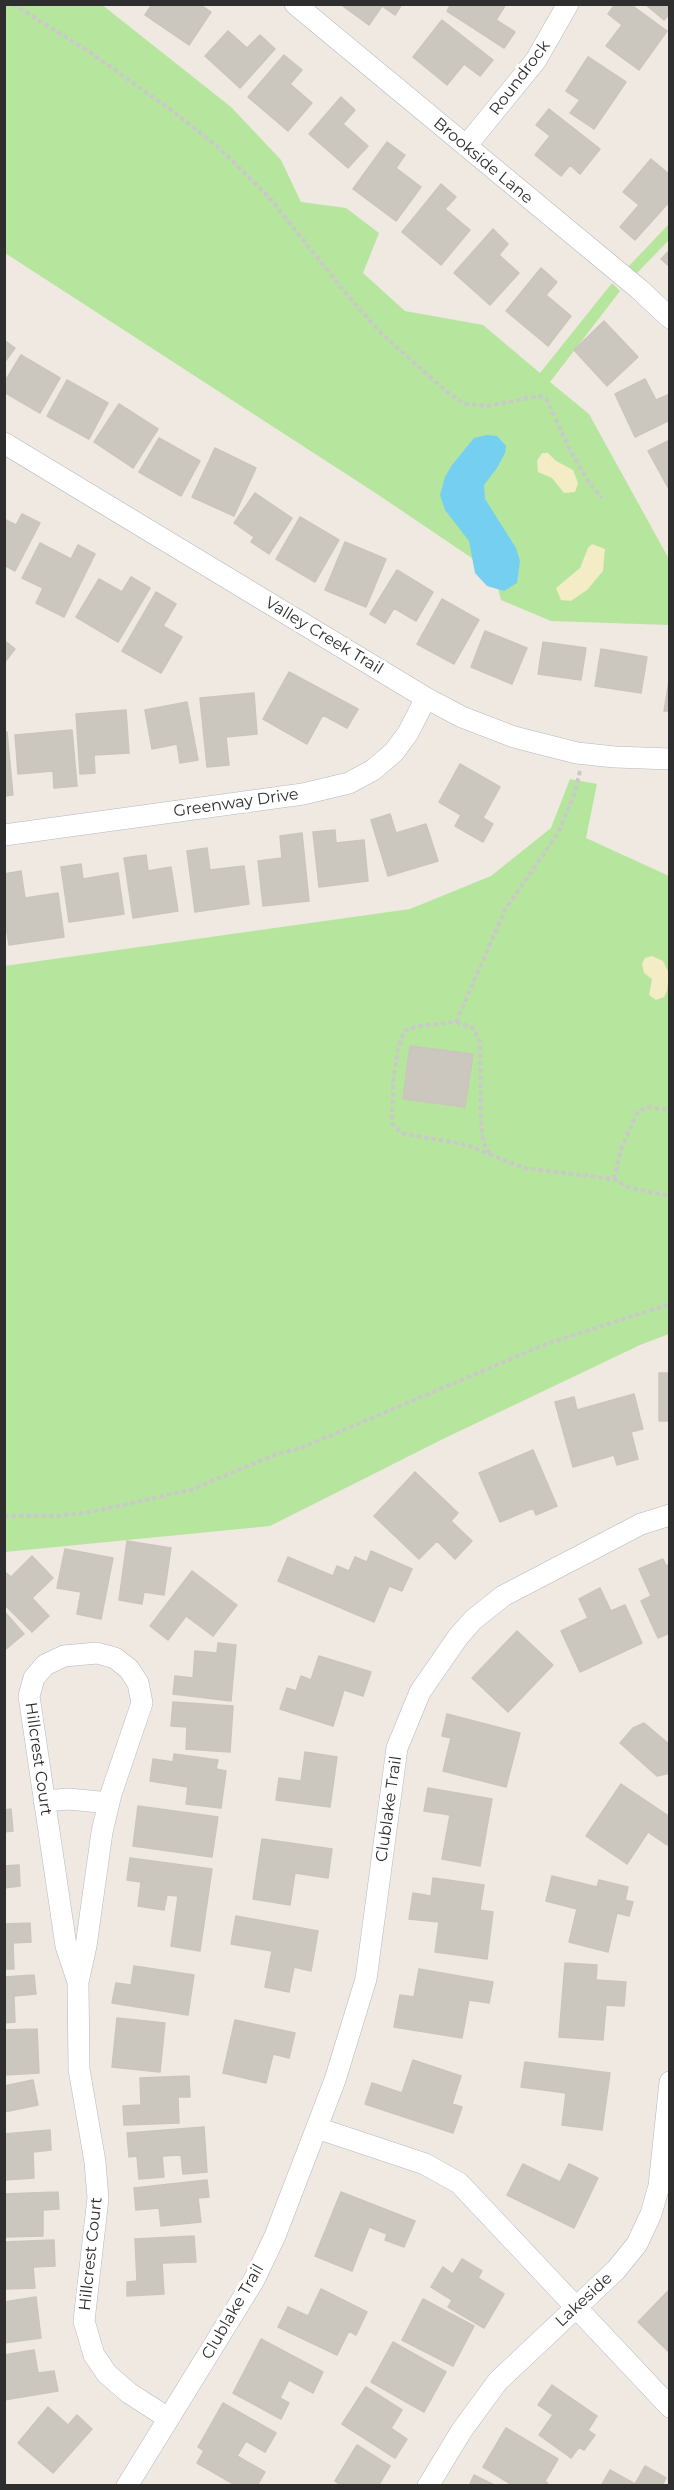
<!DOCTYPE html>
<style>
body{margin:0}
#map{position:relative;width:674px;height:2490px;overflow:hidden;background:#efe9e1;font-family:Montserrat,sans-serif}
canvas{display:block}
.frame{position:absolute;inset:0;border:6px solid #2e2e2e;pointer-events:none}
</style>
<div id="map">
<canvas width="674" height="2490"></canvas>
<div class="frame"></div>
</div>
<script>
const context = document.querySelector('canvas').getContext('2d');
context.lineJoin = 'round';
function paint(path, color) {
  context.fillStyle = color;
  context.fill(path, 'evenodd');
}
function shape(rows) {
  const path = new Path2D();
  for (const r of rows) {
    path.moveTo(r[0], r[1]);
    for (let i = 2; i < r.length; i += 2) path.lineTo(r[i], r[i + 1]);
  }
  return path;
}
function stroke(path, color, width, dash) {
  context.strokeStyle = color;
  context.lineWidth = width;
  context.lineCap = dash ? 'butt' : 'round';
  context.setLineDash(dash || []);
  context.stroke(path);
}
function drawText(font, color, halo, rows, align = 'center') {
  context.font = font + ' Montserrat,sans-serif';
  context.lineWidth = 6;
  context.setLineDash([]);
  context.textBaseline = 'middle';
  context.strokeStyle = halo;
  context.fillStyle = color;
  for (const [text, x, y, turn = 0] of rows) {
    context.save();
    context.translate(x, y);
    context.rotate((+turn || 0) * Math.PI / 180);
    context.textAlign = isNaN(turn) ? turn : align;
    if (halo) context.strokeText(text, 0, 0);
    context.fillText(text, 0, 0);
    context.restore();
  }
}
paint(shape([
 [101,4,231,107,281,160,301,202,346,208,379,233,363,273,405,311,483,325,540,373,612,283,620,291,550,382,589,414,669,559,669,625,551,621,501,600,494,573,377,494,5,253,5,5],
 [669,224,669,240,636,274,628,267],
 [570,779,597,784,586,838,669,876,669,1334,640,1345,445,1438,270,1526,5,1552,4,966,410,909,491,876,551,828]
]), '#b6e59e');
paint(shape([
 [542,453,548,453,556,461,573,470,578,483,575,492,564,493,552,478,538,472,537,461],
 [592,544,605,549,603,571,587,590,571,601,561,600,556,588,580,568,588,548],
 [652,956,663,961,669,973,667,991,664,997,656,1000,649,995,652,979,644,973,642,964,645,958]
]), '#f3ecc5');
paint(shape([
 [487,435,497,436,506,446,505,453,497,468,484,485,485,499,516,548,520,561,517,583,504,591,487,586,475,573,469,541,445,510,440,495,445,477,452,465,474,438]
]), '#75cff0');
const building = shape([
 [152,4,199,4,211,12,189,45,145,15,152,4],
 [340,4,402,4,395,15,382,6,369,25,340,4],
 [451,4,506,4,496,20,515,32,504,48,447,11,451,4],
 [615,4,630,4,667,31,639,70,606,46,622,25,608,14,615,4],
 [645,4,670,4,670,13,664,20,645,4],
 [442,20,493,60,480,76,464,64,447,85,413,57,442,20],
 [228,31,247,48,260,35,275,49,240,88,205,56,228,31],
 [284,55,302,70,290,84,312,103,288,131,248,97,284,55],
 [588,57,626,82,594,129,570,113,580,100,566,91,588,57],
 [341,97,355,110,343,124,368,146,348,168,309,134,341,97],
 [549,109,600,149,580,174,570,165,561,176,535,155,550,136,536,125,549,109],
 [387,142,405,155,396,168,421,187,396,221,353,189,387,142],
 [651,159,670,175,670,201,635,240,620,227,639,205,623,192,651,159],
 [441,184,456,197,445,209,470,230,441,265,402,232,441,184],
 [493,229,508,244,499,255,519,273,490,305,454,273,493,229],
 [670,250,670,267,661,259,670,250],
 [541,268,557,282,546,295,571,316,548,346,506,311,541,268],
 [604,321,638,357,607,386,574,350,604,321],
 [4,340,15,348,4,363,4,340],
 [21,355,60,378,40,413,4,392,4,383,21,355],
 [645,379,656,400,670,394,670,420,635,437,615,394,645,379],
 [67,380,108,403,89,439,47,416,67,380],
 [119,404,158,429,133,468,94,442,119,404],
 [159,438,200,461,181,496,139,472,159,438],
 [670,440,670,491,648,451,670,440],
 [215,448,256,468,234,516,192,497,215,448],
 [255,493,292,518,269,554,251,542,254,537,234,523,255,493],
 [22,514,40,523,15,571,4,565,4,519,16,525,22,514],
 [300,517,339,540,315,582,276,559,300,517],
 [345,542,386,559,366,607,325,590,345,542],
 [40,543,71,559,78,545,95,554,64,617,36,603,43,588,22,578,40,543],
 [397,570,433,592,416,621,394,608,385,623,370,614,397,570],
 [131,577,150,588,118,642,76,617,99,579,122,592,131,577],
 [156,592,176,604,163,626,182,637,161,673,122,651,156,592],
 [442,599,479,620,454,664,417,644,442,599],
 [485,631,527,648,512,684,471,667,485,631],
 [4,640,15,649,4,663,4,640],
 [543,642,586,648,581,680,538,674,543,642],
 [601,649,647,657,641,693,595,686,601,649],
 [289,672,358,709,347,728,323,715,307,744,263,719,289,672],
 [670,675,670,711,664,711,670,675],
 [254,693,257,734,226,737,229,765,207,767,200,698,254,693],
 [187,702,198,760,180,763,177,744,152,749,145,710,187,702],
 [126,710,129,753,94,755,95,773,80,774,76,714,126,710],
 [72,730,77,786,54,788,53,771,18,774,15,735,72,730],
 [4,732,7,732,13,795,4,796,4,732],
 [460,764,500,787,483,818,493,824,483,842,455,826,461,815,439,802,460,764],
 [390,814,396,833,426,824,438,861,388,876,371,820,390,814],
 [335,830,336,843,364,840,368,881,319,887,313,832,335,830],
 [302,833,309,901,263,906,258,861,282,858,280,836,302,833],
 [207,848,210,870,244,866,249,904,195,912,187,851,207,848],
 [146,855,148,871,171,867,178,911,133,918,124,858,146,855],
 [81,864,83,879,118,873,124,914,69,922,61,867,81,864],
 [21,871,25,898,58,893,64,937,9,945,4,914,4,874,21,871],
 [410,1046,473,1054,465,1107,403,1099,410,1046],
 [659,1373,670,1373,670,1421,659,1421,659,1373],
 [634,1394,643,1429,631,1432,638,1459,617,1465,614,1455,573,1467,555,1402,574,1397,577,1410,634,1394],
 [533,1450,557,1506,536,1515,533,1508,500,1522,479,1473,533,1450],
 [415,1472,458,1513,451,1521,472,1541,455,1559,437,1541,419,1559,374,1516,415,1472],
 [127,1541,171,1548,164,1595,144,1592,142,1604,119,1600,127,1541],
 [65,1549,113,1558,101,1619,77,1614,81,1592,57,1588,65,1549],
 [371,1551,412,1569,402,1591,389,1586,374,1622,278,1581,288,1557,333,1576,337,1566,349,1571,355,1557,367,1562,371,1551],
 [32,1556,53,1578,32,1598,49,1616,32,1632,4,1604,4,1571,11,1577,32,1556],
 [663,1559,666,1566,670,1564,670,1633,658,1638,641,1601,651,1596,639,1569,663,1559],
 [192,1571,237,1605,213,1636,186,1616,168,1640,150,1626,192,1571],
 [600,1588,611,1611,625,1605,642,1643,580,1672,561,1631,588,1618,579,1599,600,1588],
 [4,1611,24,1634,6,1649,4,1647,4,1611],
 [517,1631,553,1665,508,1712,472,1678,517,1631],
 [218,1643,236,1645,231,1701,173,1694,175,1676,193,1678,195,1651,217,1653,218,1643],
 [319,1656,371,1672,363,1696,344,1690,333,1726,280,1709,287,1688,296,1691,301,1676,311,1680,319,1656],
 [173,1702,233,1706,230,1752,186,1749,187,1727,171,1726,173,1702],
 [447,1714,520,1733,506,1787,443,1771,451,1738,442,1736,447,1714],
 [644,1723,670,1745,670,1773,657,1776,620,1743,633,1728,644,1723],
 [305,1752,337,1757,330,1807,276,1800,279,1778,301,1781,305,1752],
 [174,1754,218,1760,216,1769,226,1771,221,1808,186,1804,188,1787,150,1781,153,1759,173,1762,174,1754],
 [621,1784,670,1817,667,1845,648,1832,627,1864,586,1836,621,1784],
 [428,1788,492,1799,480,1866,442,1859,450,1815,424,1811,428,1788],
 [138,1806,218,1817,212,1857,133,1846,138,1806],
 [11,1809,13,1831,4,1832,4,1810,11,1809],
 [262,1839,332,1849,328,1878,295,1873,290,1905,253,1899,262,1839],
 [130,1858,212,1869,200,1951,171,1946,178,1896,167,1895,164,1910,138,1906,141,1882,127,1880,130,1858],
 [19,1865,20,1886,4,1888,4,1866,19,1865],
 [552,1876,597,1887,599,1880,628,1887,625,1900,633,1902,629,1916,617,1913,608,1952,569,1942,577,1909,546,1901,552,1876],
 [433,1878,484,1885,480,1910,493,1912,487,1959,435,1952,439,1922,409,1919,413,1893,431,1896,433,1878],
 [236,1916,318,1931,311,1971,294,1967,289,1992,265,1987,272,1951,231,1944,236,1916],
 [30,1923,31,1942,13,1943,14,1969,4,1969,4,1924,30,1923],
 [565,1963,597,1965,596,1980,626,1982,624,2006,606,2005,603,2040,559,2037,565,1963],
 [134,1966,194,1975,188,2015,112,2003,116,1983,131,1985,134,1966],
 [419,1969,493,1982,489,2003,469,2000,462,2038,394,2027,400,1995,414,1997,419,1969],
 [34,1975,36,1994,14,1996,15,2022,4,2023,4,1977,34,1975],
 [117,2018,165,2023,160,2072,112,2067,117,2018],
 [235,2020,295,2033,289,2058,273,2054,266,2083,223,2073,235,2020],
 [37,2029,39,2073,4,2075,4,2030,37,2029],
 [413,2060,461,2076,452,2104,462,2107,453,2133,365,2104,372,2083,402,2093,413,2060],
 [525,2062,610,2073,602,2130,562,2125,566,2093,521,2087,525,2062],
 [189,2076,190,2097,178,2097,179,2123,124,2125,123,2106,141,2105,140,2078,189,2076],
 [33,2080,38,2105,4,2112,4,2086,33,2080],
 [204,2127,207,2172,183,2174,181,2155,162,2156,164,2177,139,2179,137,2156,129,2157,127,2133,204,2127],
 [50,2130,51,2150,33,2152,34,2178,4,2180,4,2134,50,2130],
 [523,2164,560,2182,569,2164,598,2178,574,2228,507,2195,523,2164],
 [207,2180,209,2197,198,2198,201,2222,161,2226,159,2208,136,2210,134,2188,207,2180],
 [58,2192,59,2209,43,2210,43,2236,4,2237,4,2194,58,2192],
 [341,2192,415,2221,404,2247,385,2240,387,2234,369,2227,352,2271,315,2256,341,2192],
 [194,2236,196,2262,162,2263,164,2294,127,2296,127,2282,137,2281,135,2239,194,2236],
 [54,2240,55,2266,33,2267,35,2288,4,2289,4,2242,54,2240],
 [462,2259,482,2271,478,2278,504,2294,484,2328,448,2307,452,2300,431,2287,443,2267,453,2274,462,2259],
 [321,2289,367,2312,356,2335,349,2331,337,2355,278,2327,288,2307,308,2316,321,2289],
 [670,2289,670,2353,638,2322,670,2289],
 [36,2297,41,2338,4,2343,4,2302,36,2297],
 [423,2299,474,2326,453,2366,402,2340,423,2299],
 [261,2339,323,2372,313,2393,289,2380,280,2398,289,2403,281,2419,233,2393,261,2339],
 [393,2342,446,2372,424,2412,371,2382,393,2342],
 [34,2350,38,2373,54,2371,58,2391,4,2400,4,2355,34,2350],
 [552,2385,597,2416,588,2430,595,2435,584,2450,579,2447,571,2458,539,2435,553,2415,538,2405,552,2385],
 [366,2387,402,2410,391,2428,407,2439,395,2458,342,2424,366,2387],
 [223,2403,276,2433,265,2452,246,2441,237,2456,265,2472,257,2486,237,2486,197,2463,204,2451,198,2447,223,2403],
 [48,2407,68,2425,77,2415,92,2429,53,2473,18,2443,48,2407],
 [506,2428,558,2459,545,2481,550,2486,514,2486,483,2467,506,2428],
 [357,2445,390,2466,378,2486,343,2486,335,2481,357,2445],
 [645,2466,666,2478,662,2486,601,2486,610,2470,635,2484,645,2466],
 [474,2475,496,2486,469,2486,474,2475]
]);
paint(building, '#cbc7bf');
stroke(building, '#cbc5ba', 1.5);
const minor = shape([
 [295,4,639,289,670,318],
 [466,146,536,60,568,4],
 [4,443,426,698,462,717,514,737,577,753,615,757,670,759],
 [4,835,303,794,349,783,373,770,394,752,408,733,426,698],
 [44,1801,69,1799,109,1803],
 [78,1982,66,1946,29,1696,34,1678,45,1665,64,1656,97,1653,115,1658,129,1669,138,1683,142,1703,111,1794,102,1832,86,1946,78,1982,79,2069,95,2162,98,2198,84,2321,94,2355,107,2374,129,2393,168,2418],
 [317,2128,425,2164,459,2183,670,2407],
 [127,2486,254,2280,275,2236,335,2080,366,1979,397,1748,420,1692,458,1637,473,1620,503,1596,641,1524,670,1515],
 [428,2486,462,2430,498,2381,616,2270,637,2244,651,2214,659,2186,670,2082]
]);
stroke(minor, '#b4b7c1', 22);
stroke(shape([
 [13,4,91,53,175,113,218,147,268,196,349,297,381,333,447,392,465,404,487,406,539,396,547,400,569,448,589,483,602,498],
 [580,771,574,795,558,833,505,910,456,1022,418,1026,404,1031,398,1049,393,1082,392,1123,401,1133,467,1145,523,1168,614,1179,630,1188,670,1196],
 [456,1022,473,1028,480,1042,481,1118,483,1142,490,1153],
 [614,1179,621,1149,638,1111,648,1107,670,1110],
 [4,1516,56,1516,91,1512,190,1490,277,1454,301,1448,546,1344,670,1304]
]), '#c9c9c9', 4, [4.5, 3]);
stroke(minor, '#fff', 21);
drawText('16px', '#2e2e2e', '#fff', [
 ["Roundrock",520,78,-53],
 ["Brookside Lane",483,161,40],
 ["Valley Creek Trail",324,636,31],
 ["Greenway Drive",236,803,-8],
 ["Hillcrest Court",38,1759,82],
 ["Clublake Trail",389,1809,-82],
 ["Hillcrest Court",91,2254,-84],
 ["Lakeside",584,2300,-43],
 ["Clublake Trail",233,2312,-60]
]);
</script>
